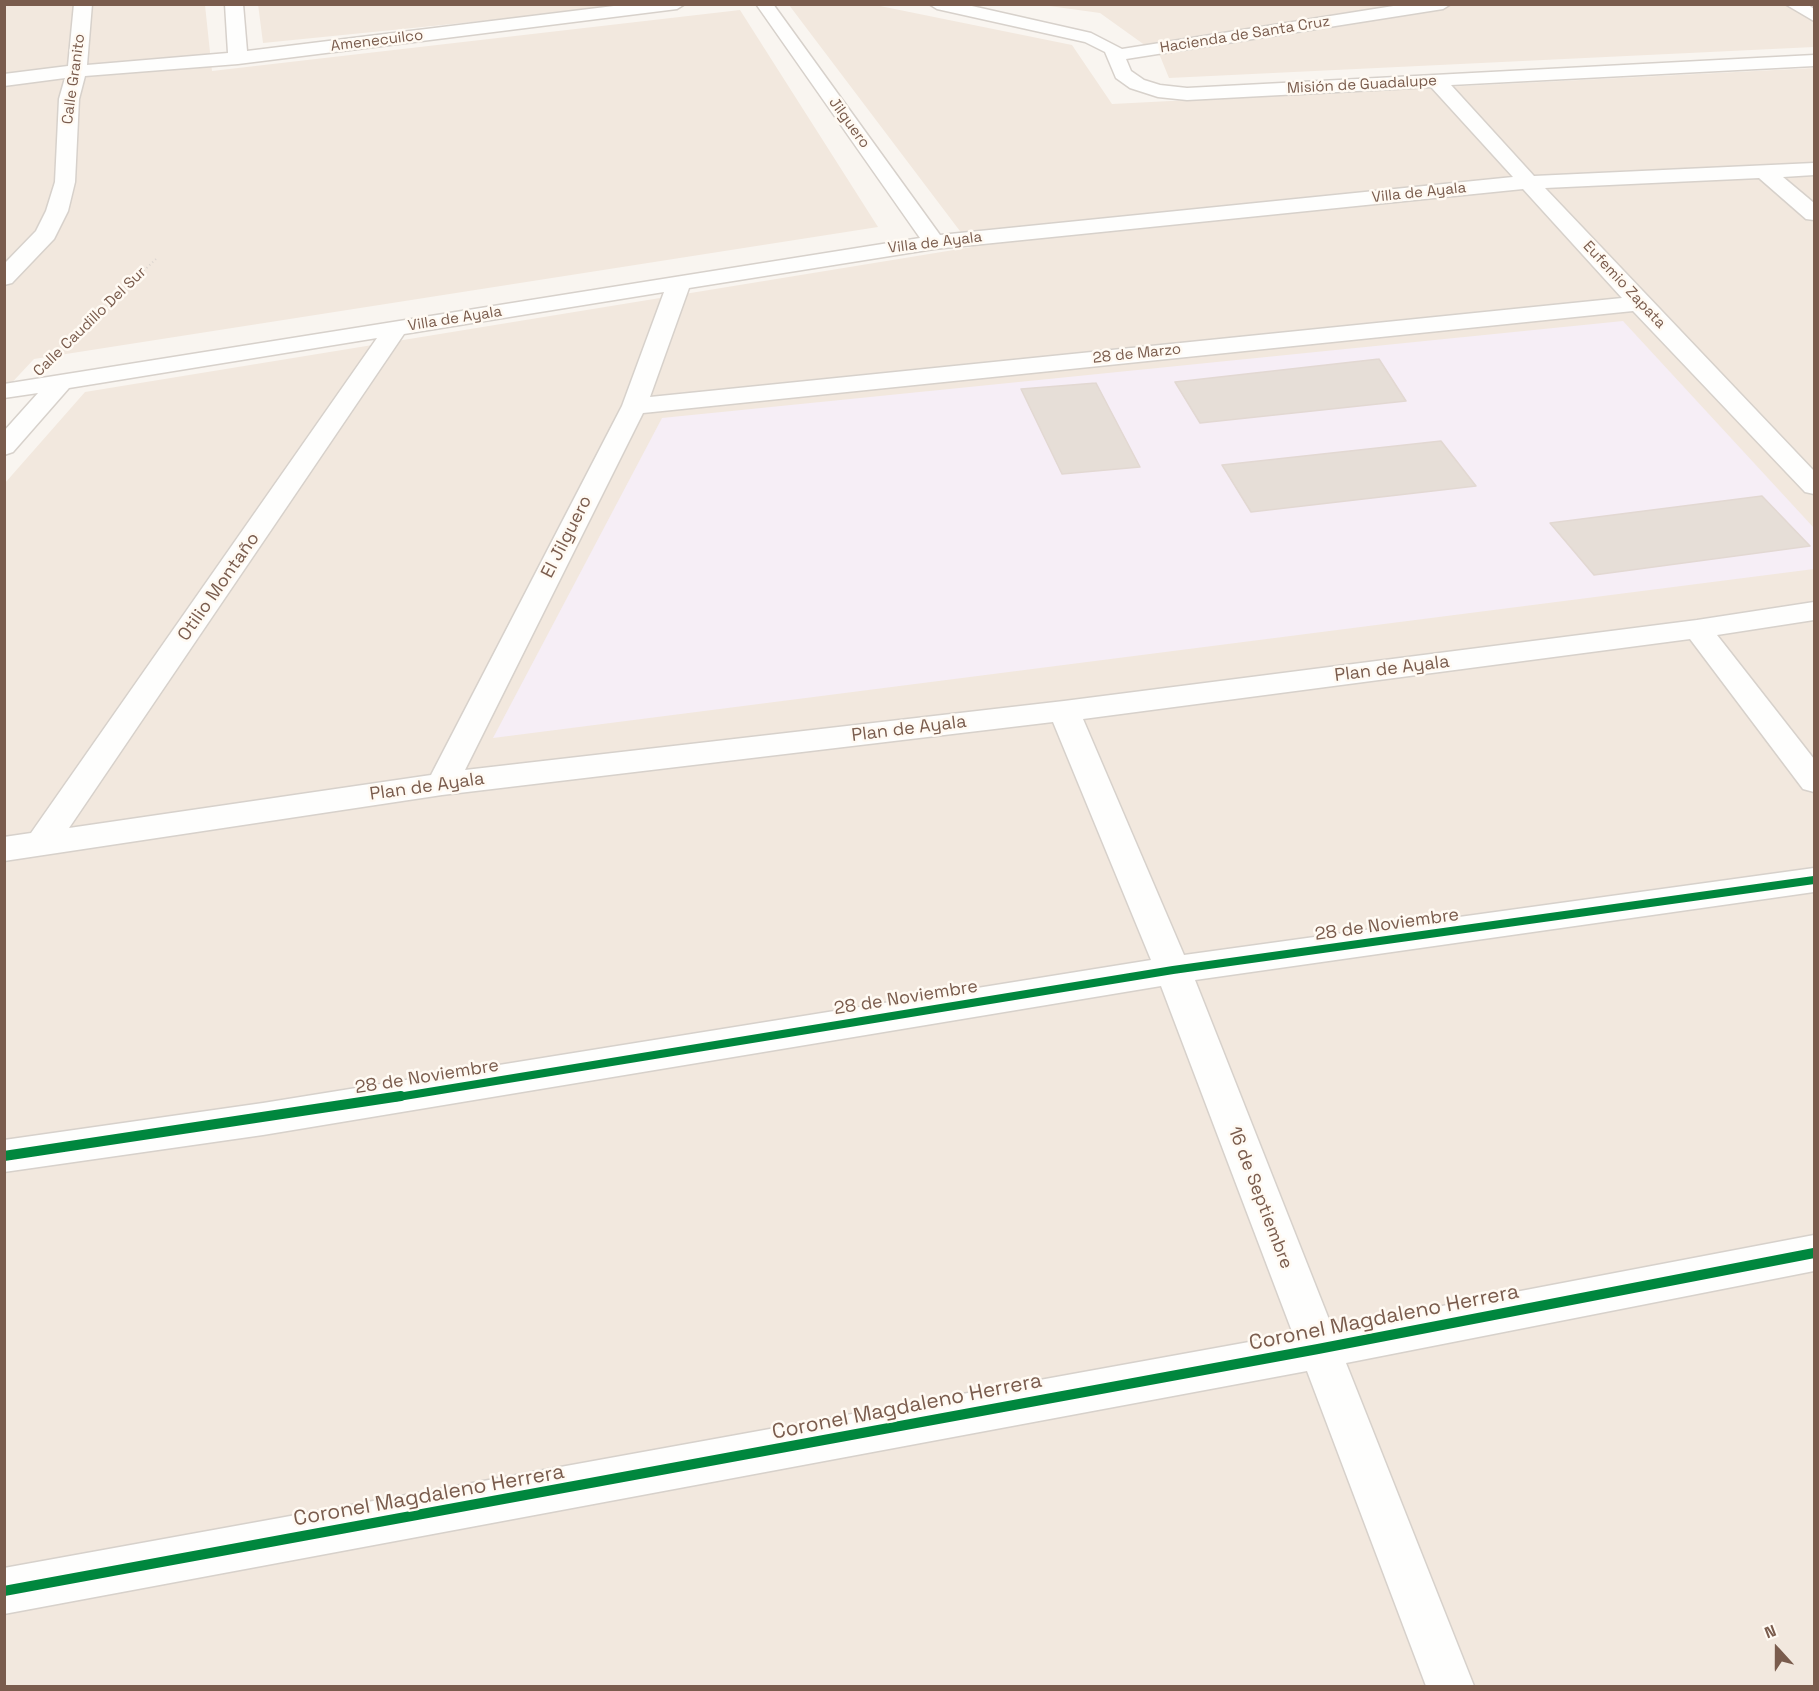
<!DOCTYPE html>
<meta charset="utf-8">
<style>
body{margin:0}
#map{position:relative;width:1819px;height:1691px;overflow:hidden;background:#f9f5f0;font-family:"Space Grotesk",sans-serif}
canvas{display:block}
.frame{position:absolute;inset:0;border:6px solid #7a5c4d;pointer-events:none}
.north{position:absolute;left:1747px;top:1619px;width:60px;height:60px;-webkit-text-stroke:4px #fffaf3;paint-order:stroke;rotate:339deg;font-size:16px;font-weight:700;line-height:24px;text-align:center;color:#7a5c4d}
.north::after{content:'';display:block;margin:auto;width:21px;height:27px;background:#7a5c4d;clip-path:polygon(50% 0,100% 100%,50% 72%,0 100%)}
</style>
<div id="map">
<canvas width="1819" height="1691"></canvas>
<div class="frame"></div>
<div class="north">N</div>
</div>
<script>
const context = document.querySelector('canvas').getContext('2d');
context.lineJoin = 'round';
function paint(path, color) {
  context.fillStyle = color;
  context.fill(path, 'evenodd');
}
function shape(rows) {
  const path = new Path2D();
  for (const r of rows) {
    path.moveTo(r[0], r[1]);
    for (let i = 2; i < r.length; i += 2) path.lineTo(r[i], r[i + 1]);
  }
  return path;
}
function stroke(path, color, width, dash) {
  context.strokeStyle = color;
  context.lineWidth = width;
  context.lineCap = dash ? 'butt' : 'round';
  context.setLineDash(dash || []);
  context.stroke(path);
}
function drawText(font, color, halo, rows, align = 'center') {
  context.font = font + ' "Space Grotesk",sans-serif';
  context.lineWidth = 5;
  context.setLineDash([]);
  context.textBaseline = 'middle';
  context.strokeStyle = halo;
  context.fillStyle = color;
  for (const [text, x, y, turn = 0] of rows) {
    context.save();
    context.translate(x, y);
    context.rotate((+turn || 0) * Math.PI / 180);
    context.textAlign = isNaN(turn) ? turn : align;
    if (halo) context.strokeText(text, 0, 0);
    context.fillText(text, 0, 0);
    context.restore();
  }
}
paint(shape([
 [258,4,642,5,263,43],
 [5,5,205,5,212,71,740,10,878,227,34,359,5,390],
 [789,5,875,5,1072,45,1112,104,1814,68,1814,1686,5,1686,5,483,85,392,972,247],
 [1042,5,1814,5,1814,47,1169,78,1160,56,1100,13]
]), '#f2e8de');
paint(shape([
 [1623,321,1814,528,1814,569,493,738,662,418]
]), '#f6eef6');
const building = shape([
 [1379,359,1406,401,1200,423,1175,382,1379,359],
 [1096,383,1140,467,1062,474,1021,389,1096,383],
 [1441,441,1476,486,1251,512,1222,465,1441,441],
 [1762,496,1810,546,1594,575,1550,523,1762,496]
]);
paint(building, '#e6ded7');
stroke(building, '#e2d8d2', 1.5);
const minor = shape([
 [74,4,92,4,87,65,228,53,225,4,243,4,247,51,630,4,685,4,677,9,238,64,85,76,79,99,75,182,68,211,54,239,12,283,4,285,4,264,36,231,46,211,55,182,59,99,65,78,4,86,4,74,68,66,74,4],
 [756,4,773,4,940,235,1513,177,1431,87,1187,100,1158,97,1130,88,1116,78,1105,52,1085,42,937,9,929,4,963,4,1091,33,1122,49,1406,4,1451,4,1443,9,1126,59,1131,71,1144,80,1160,85,1187,88,1814,55,1814,66,1451,85,1534,176,1814,163,1814,175,1783,177,1814,203,1814,220,1806,219,1759,178,1545,188,1814,471,1814,494,1805,492,1633,311,643,413,465,770,1064,701,1697,620,1814,602,1814,620,1717,635,1814,759,1814,792,1803,789,1690,639,1083,719,1184,955,1814,868,1814,892,1195,980,1332,1327,1814,1235,1814,1271,1346,1363,1474,1686,1426,1686,1307,1371,4,1614,4,1568,1293,1334,1161,986,263,1135,4,1172,4,1140,263,1103,1151,960,1053,722,442,795,4,861,4,837,31,833,377,338,69,388,13,452,4,455,4,431,38,393,4,398,4,384,920,238,756,4],
 [1523,189,1622,298,650,397,689,288,934,249,1523,189],
 [664,292,622,406,431,775,69,828,404,334,664,292],
 [1785,4,1807,4,1814,9,1814,21,1785,4]
]);
stroke(minor, '#d7d1cb', 3);
stroke(shape([
 [135,279,157,258]
]), '#dcd5d0', 2, [1, 3]);
stroke(shape([
 [73,339,137,277]
]), '#dcd5d0', 3, [1.5, 4]);
paint(minor, '#fefefd');
stroke(shape([
 [392,1098,1173,970,1814,880]
]), '#00873e', 8);
stroke(shape([
 [4,1156,401,1096],
 [4,1591,1318,1349,1814,1253]
]), '#00873e', 10);
drawText('15px', '#7a5c4d', '#fffaf3', [
 ["Hacienda de Santa Cruz",1245,35,-9],
 ["Amenecuilco",377,41,-7],
 ["Calle Granito",74,79,-82],
 ["Misión de Guadalupe",1362,85,-3],
 ["Jilguero",849,123,54],
 ["Villa de Ayala",1419,193,-6],
 ["Villa de Ayala",935,243,-7],
 ["Eufemio Zapata",1624,285,47],
 ["Villa de Ayala",455,319,-9],
 ["Calle Caudillo Del Sur",90,322,-44],
 ["28 de Marzo",1137,354,-6]
]);
drawText('18px', '#7a5c4d', '#fffaf3', [
 ["El Jilguero",567,537,-63],
 ["Otilio Montaño",219,587,-55],
 ["Plan de Ayala",1392,669,-7],
 ["Plan de Ayala",909,729,-7],
 ["Plan de Ayala",427,787,-8],
 ["28 de Noviembre",1387,925,-8],
 ["28 de Noviembre",906,998,-9],
 ["28 de Noviembre",427,1077,-9],
 ["16 de Septiembre",1260,1198,69]
]);
drawText('21px', '#7a5c4d', '#fffaf3', [
 ["Coronel Magdaleno Herrera",1384,1318,-11],
 ["Coronel Magdaleno Herrera",907,1407,-11],
 ["Coronel Magdaleno Herrera",429,1496,-10]
]);
</script>
